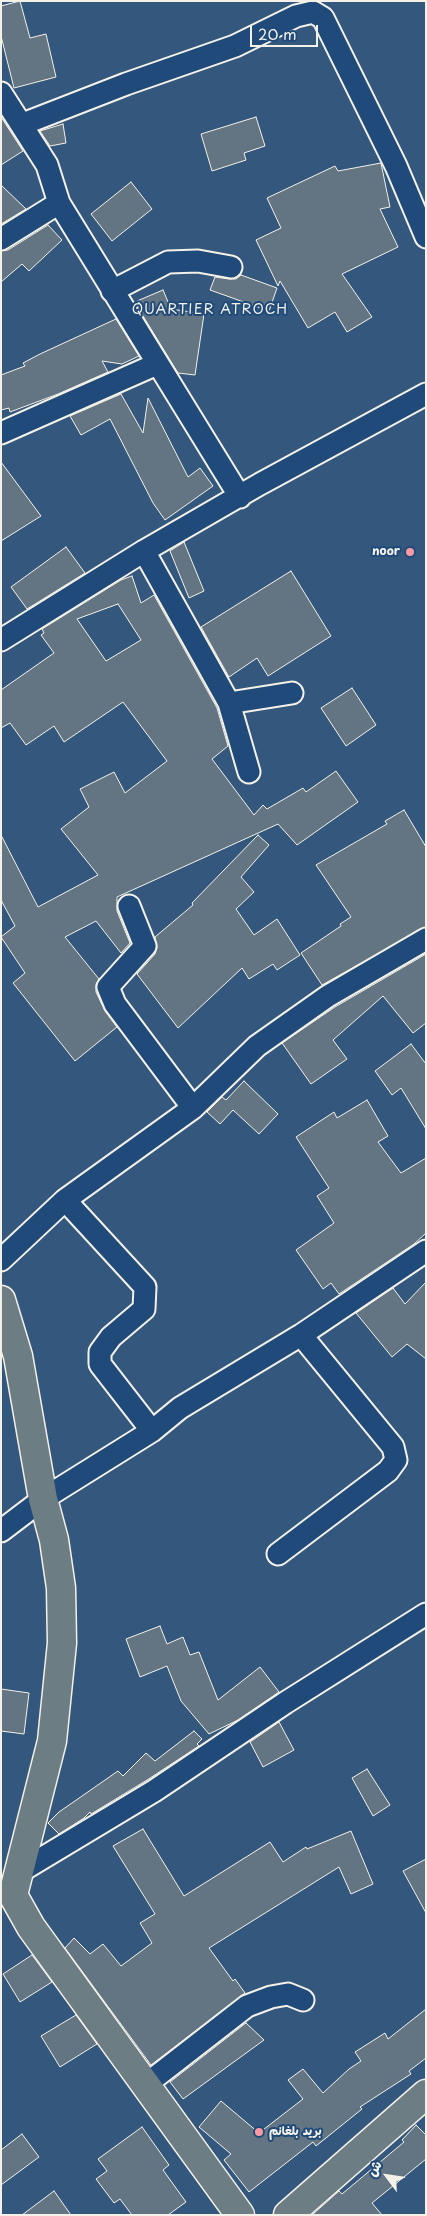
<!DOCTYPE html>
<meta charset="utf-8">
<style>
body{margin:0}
#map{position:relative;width:427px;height:2216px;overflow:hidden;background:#33577d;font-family:"Playpen Sans","Playpen Sans Arabic",sans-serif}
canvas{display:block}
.frame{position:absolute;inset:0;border:2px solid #f4f1e8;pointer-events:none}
.north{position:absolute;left:362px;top:2151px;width:50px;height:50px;-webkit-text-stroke:4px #1f4a7a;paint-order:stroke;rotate:301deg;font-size:14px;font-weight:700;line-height:20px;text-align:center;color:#f4f1e8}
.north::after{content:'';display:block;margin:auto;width:18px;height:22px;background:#f4f1e8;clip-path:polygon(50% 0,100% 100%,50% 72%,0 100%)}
.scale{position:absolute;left:250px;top:25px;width:68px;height:22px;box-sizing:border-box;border:2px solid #f4f1e8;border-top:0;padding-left:6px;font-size:15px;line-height:18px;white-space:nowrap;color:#f4f1e8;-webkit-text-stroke:4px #1f4a7a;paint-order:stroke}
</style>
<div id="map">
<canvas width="427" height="2216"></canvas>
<div class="frame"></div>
<div class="north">ش</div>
<div class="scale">20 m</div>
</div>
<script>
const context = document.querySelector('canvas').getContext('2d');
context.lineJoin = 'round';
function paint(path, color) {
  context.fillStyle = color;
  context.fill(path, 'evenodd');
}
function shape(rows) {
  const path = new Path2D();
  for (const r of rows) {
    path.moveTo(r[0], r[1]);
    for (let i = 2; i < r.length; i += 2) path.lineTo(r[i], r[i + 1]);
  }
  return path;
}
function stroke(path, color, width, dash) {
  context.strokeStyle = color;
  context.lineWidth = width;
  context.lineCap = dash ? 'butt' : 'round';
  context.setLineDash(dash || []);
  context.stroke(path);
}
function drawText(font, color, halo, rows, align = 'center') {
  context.font = font + ' "Playpen Sans","Playpen Sans Arabic",sans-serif';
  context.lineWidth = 4;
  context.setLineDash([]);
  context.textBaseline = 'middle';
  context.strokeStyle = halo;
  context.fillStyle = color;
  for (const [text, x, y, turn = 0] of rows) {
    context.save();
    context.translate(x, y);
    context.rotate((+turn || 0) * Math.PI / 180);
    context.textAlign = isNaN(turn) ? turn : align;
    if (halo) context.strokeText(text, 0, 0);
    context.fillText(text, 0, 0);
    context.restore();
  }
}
const building = shape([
 [20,1,30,38,46,34,56,77,14,88,1,36,1,6,20,1],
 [1,117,23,151,1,165,1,117],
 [256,117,265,146,244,153,246,160,212,171,201,134,256,117],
 [63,124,66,143,50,146,40,131,63,124],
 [381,163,390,207,380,209,398,247,342,274,372,317,347,332,335,312,308,328,280,281,278,286,256,240,281,228,267,198,335,166,338,171,381,163],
 [131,182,152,209,112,241,91,214,131,182],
 [1,185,26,209,1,224,1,185],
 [48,225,62,240,29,271,22,264,1,282,1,251,8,250,48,225],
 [241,275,277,288,269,311,210,290,215,277,229,279,236,279,241,275],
 [163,290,171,309,204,314,195,375,178,373,138,308,137,301,163,290],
 [116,319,139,356,122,364,102,361,108,372,58,394,10,412,9,408,1,410,1,375,25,366,23,363,40,354,116,319],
 [121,394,143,433,148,398,188,477,200,468,213,486,165,520,153,503,110,419,81,435,70,416,121,394],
 [1,462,41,516,1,541,1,462],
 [184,542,204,591,189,598,170,551,184,542],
 [66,547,85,573,27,609,11,587,66,547],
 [291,571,331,636,268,676,257,658,229,677,201,627,291,571],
 [132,576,141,603,154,595,217,708,228,746,212,759,254,815,263,805,267,809,303,788,306,792,336,771,358,802,297,845,278,824,117,897,117,911,130,943,121,953,96,921,65,937,99,979,96,985,96,992,105,1011,117,1027,75,1061,13,983,25,973,1,937,15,926,1,900,1,835,38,907,98,875,61,829,89,807,80,789,114,772,125,793,167,761,123,702,64,742,54,726,26,745,10,723,1,728,1,690,54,653,41,635,44,633,42,629,121,580,132,576],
 [118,604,141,640,106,661,77,619,118,604],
 [352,688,376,725,346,746,321,708,352,688],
 [404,810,426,847,426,927,322,985,301,953,341,926,340,924,351,917,316,865,387,824,385,821,404,810],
 [258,835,269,845,241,877,254,892,236,909,254,935,277,919,300,955,277,970,273,964,249,979,242,968,178,1028,137,974,155,954,157,948,155,937,193,905,192,903,258,835],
 [426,954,426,1023,413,1033,383,996,333,1040,347,1059,311,1084,282,1043,335,1007,426,954],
 [411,1044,426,1064,426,1129,401,1088,392,1095,375,1071,411,1044],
 [244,1081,278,1114,259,1134,233,1110,220,1124,207,1112,222,1097,226,1100,244,1081],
 [367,1100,388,1136,378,1142,401,1173,426,1158,426,1233,414,1244,339,1294,331,1283,323,1289,296,1250,334,1223,317,1196,329,1188,296,1137,334,1112,337,1118,367,1100],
 [426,1282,426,1359,407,1344,392,1357,356,1313,393,1288,405,1304,426,1282],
 [160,1626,167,1644,183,1637,190,1655,199,1652,218,1700,260,1667,279,1692,238,1720,209,1734,181,1701,167,1666,140,1677,126,1639,160,1626],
 [1,1689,29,1693,24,1734,1,1731,1,1689],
 [279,1722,294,1750,263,1767,250,1742,279,1722],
 [194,1731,202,1739,197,1744,199,1746,147,1780,91,1814,90,1812,84,1818,59,1834,48,1823,59,1812,118,1771,123,1776,146,1753,155,1761,194,1731],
 [367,1769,390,1805,373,1816,352,1778,367,1769],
 [143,1829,184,1896,270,1842,283,1862,306,1847,307,1849,351,1831,373,1884,351,1894,339,1867,209,1948,233,1981,235,1979,245,1993,151,2065,65,1948,74,1938,90,1954,103,1944,121,1966,152,1943,140,1923,155,1914,113,1846,143,1829],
 [426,1859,426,1913,403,1871,426,1859],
 [32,1955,52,1982,20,2002,3,1974,32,1955],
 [426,2009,426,2058,409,2071,411,2074,360,2107,362,2109,316,2146,313,2142,249,2192,224,2160,231,2154,199,2127,221,2101,259,2133,303,2099,288,2080,303,2069,323,2093,349,2069,361,2061,355,2052,385,2033,388,2039,426,2009],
 [76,2015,97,2044,60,2067,41,2036,76,2015],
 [246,2023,264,2040,183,2099,170,2082,246,2023],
 [416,2125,426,2135,426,2159,372,2203,382,2215,312,2215,339,2191,342,2194,404,2142,402,2140,416,2125],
 [142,2127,169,2165,163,2170,186,2202,168,2215,132,2215,120,2199,114,2203,96,2179,107,2171,98,2159,142,2127],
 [22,2134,39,2157,1,2185,1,2150,22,2134],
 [54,2191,71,2215,22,2215,54,2191]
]);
paint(building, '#637583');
stroke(building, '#f4f1e8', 1);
const minor = shape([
 [1,93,47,165,59,203,240,497],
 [23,124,126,84,235,46,296,16,313,12,323,18,396,166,426,237],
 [1,239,59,203],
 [112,291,168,262,198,261,231,267],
 [1,433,157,364],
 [144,551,229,703,249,772],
 [1,640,144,551,260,484,426,394],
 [229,703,292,693],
 [129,906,145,946,108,987,115,1004,193,1108],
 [65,1200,145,1287,144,1309,111,1337,100,1352,100,1364,152,1431],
 [1,1260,65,1200,193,1108,257,1046,328,996,426,939],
 [1,1531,43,1499,152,1431,180,1408,301,1335,426,1251],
 [278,1554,388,1471,396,1460,393,1447,301,1335],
 [21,1871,154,1791,285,1703,426,1614],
 [144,2086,247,2006,271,1997,288,1994,303,2000]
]);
const major = shape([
 [1,1300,18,1356,43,1499,54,1540,61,1588,62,1643,52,1741,13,1895,31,1927,240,2215],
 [288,2215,426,2094]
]);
stroke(minor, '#f4f1e8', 25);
stroke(major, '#f4f1e8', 31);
stroke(minor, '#1f4a7a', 21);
stroke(major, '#6d7d84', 28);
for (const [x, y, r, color] of [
 [410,552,5,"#ff9aa2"],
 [259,2132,5,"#ff9aa2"]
]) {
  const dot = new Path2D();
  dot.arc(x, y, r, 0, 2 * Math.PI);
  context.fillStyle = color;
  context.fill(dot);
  stroke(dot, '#1f4a7a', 2);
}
drawText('bold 12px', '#f4f1e8', '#1f4a7a', [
 ["noor",400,552],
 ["بريد بلغانم",269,2132,"left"]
], 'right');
context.letterSpacing = '1px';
drawText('14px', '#f4f1e8', '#1f4a7a', [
 ["QUARTIER ATROCH",210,310]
]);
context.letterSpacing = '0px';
</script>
